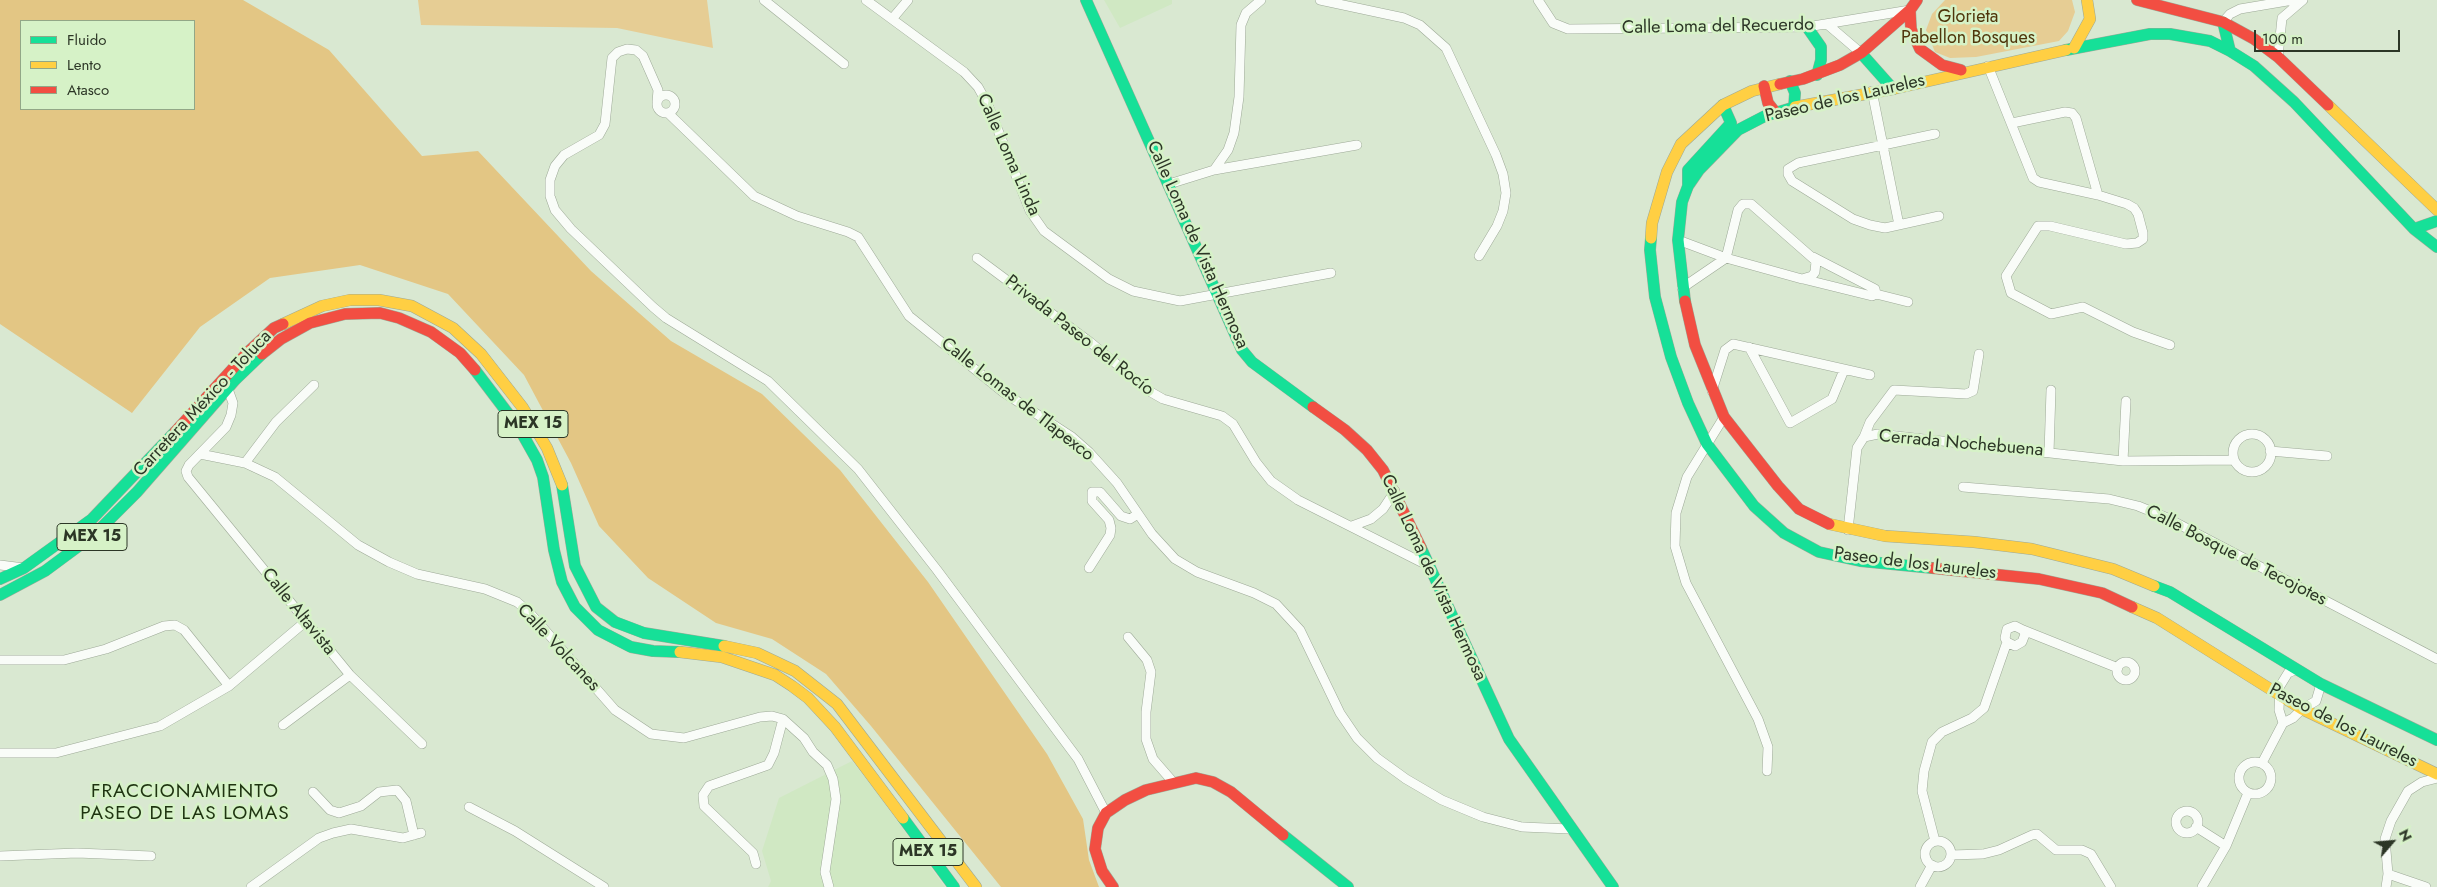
<!DOCTYPE html>
<meta charset="utf-8">
<style>
body{margin:0}
#map{position:relative;width:2437px;height:887px;overflow:hidden;background:#d9e8d1;font-family:Jost,sans-serif}
canvas{display:block}
.legend{position:absolute;left:20px;top:20px;width:175px;height:90px;box-sizing:border-box;background:#d6f2c7;border:1px solid #92a787;margin:0;padding:6px 9px;list-style:none;font-size:15px;color:#2c3626}
.legend li{display:flex;align-items:center;gap:10px;height:25px}
.legend b{width:25px;border:1px solid #92a787}
.north{position:absolute;left:2367px;top:817px;width:50px;height:50px;-webkit-text-stroke:4px #d6f2c7;paint-order:stroke;rotate:63deg;font-size:14px;font-weight:700;line-height:20px;text-align:center;color:#2c3626}
.north::after{content:'';display:block;margin:auto;width:18px;height:22px;background:#2c3626;clip-path:polygon(50% 0,100% 100%,50% 72%,0 100%)}
.scale{position:absolute;left:2254px;top:30px;width:146px;height:22px;box-sizing:border-box;border:2px solid #2c3626;border-top:0;padding-left:6px;font-size:15px;line-height:18px;white-space:nowrap;color:#2c3626;-webkit-text-stroke:4px #d6f2c7;paint-order:stroke}
</style>
<div id="map">
<canvas width="2437" height="887"></canvas>
<ul class="legend">
<li><b style="height:6px;background:#16e098"></b>Fluido</li>
<li><b style="height:6px;background:#ffcf43"></b>Lento</li>
<li><b style="height:6px;background:#f24e42"></b>Atasco</li>
</ul>
<div class="north">N</div>
<div class="scale">100 m</div>
</div>
<script>
const context = document.querySelector('canvas').getContext('2d');
context.lineJoin = 'round';
function paint(path, color) {
  context.fillStyle = color;
  context.fill(path, 'evenodd');
}
function shape(rows) {
  const path = new Path2D();
  for (const r of rows) {
    if (r.length === 3) {
      path.moveTo(r[0] + r[2], r[1]);
      path.arc(r[0], r[1], r[2], 0, 2 * Math.PI);
      continue;
    }
    path.moveTo(r[0], r[1]);
    for (let i = 2; i < r.length; i += 2) path.lineTo(r[i], r[i + 1]);
  }
  return path;
}
function stroke(path, color, width, dash) {
  context.strokeStyle = color;
  context.lineWidth = width;
  context.lineCap = dash ? 'butt' : 'round';
  context.setLineDash(dash || []);
  context.stroke(path);
}
function drawText(font, color, halo, rows, align = 'center') {
  context.font = font + ' Jost,sans-serif';
  context.lineWidth = 5;
  context.setLineDash([]);
  context.textBaseline = 'middle';
  context.strokeStyle = halo;
  context.fillStyle = color;
  for (const [text, x, y, turn = 0] of rows) {
    context.save();
    context.translate(x, y);
    context.rotate((+turn || 0) * Math.PI / 180);
    context.textAlign = isNaN(turn) ? turn : align;
    if (halo) context.strokeText(text, 0, 0);
    context.fillText(text, 0, 0);
    context.restore();
  }
}
paint(shape([
 [1104,0,1172,0,1172,4,1120,28],
 [852,761,874,789,945,887,768,887,771,881,762,851,779,798]
]), '#d0e8c3');
paint(shape([
 [418,0,707,0,713,48,617,28,421,25],
 [1945,0,2072,0,2075,12,2068,31,2059,41,1976,57,1950,58,1935,52,1926,30,1932,14]
]), '#e6cd94');
paint(shape([
 [0,0,243,0,329,50,422,156,478,151,591,271,671,341,762,394,840,470,928,582,1047,754,1083,819,1089,860,1099,887,1001,887,871,726,826,674,772,639,716,623,648,578,599,526,571,463,524,375,448,294,360,265,270,278,200,327,132,413,0,324],
 [21,21,194,21,194,109,21,109]
]), '#e3c684');
const street = shape([
 [764,0,844,64],
 [866,0,964,72,978,87,988,105,1030,211,1044,231,1109,279,1133,291,1180,301,1331,273],
 [1320,0,1404,18,1420,25,1446,48,1496,155,1503,174,1506,193,1503,211,1497,226,1479,256],
 [1538,0,1553,23,1568,29,1807,27,1910,10],
 [892,19,908,0],
 [2223,22,2230,14,2240,9,2293,0],
 [1827,24,1861,53],
 [2278,57,2282,18,2303,0],
 [1988,66,2033,178,2039,182,2098,195,2127,204,2134,208,2138,214,2143,233,2143,239,2137,243,2126,244,2050,226,2038,226,2006,276,2011,293,2051,314,2083,307,2133,332,2170,345],
 [1872,91,1899,225],
 [666,104,9],
 [657,102,658,90,643,56,636,50,627,49,618,52,612,58,605,124,599,135,564,155,555,166,550,180,550,196,555,210,571,229,653,307,666,318,768,381,858,469,937,570,1078,759,1106,813],
 [668,113,754,196,797,216,848,232,858,237,909,316,1003,392,1072,437,1089,452,1117,483,1152,534,1175,559,1197,572,1254,593,1276,604,1300,630,1340,713,1357,738,1377,758,1406,779,1442,800,1483,817,1522,827,1570,829],
 [2012,123,2065,112,2072,113,2076,118,2098,195],
 [1935,134,1798,163,1788,169,1788,174,1792,181,1853,219,1870,225,1885,228,1939,216],
 [1214,170,1357,145],
 [1169,184,1214,170,1228,150,1234,133,1239,97,1241,25,1246,13,1261,0],
 [1678,240,1726,258,1802,279,1812,276,1815,272,1816,261,1751,204,1743,204,1738,210,1726,258,1682,288],
 [977,258,1090,342,1149,391,1163,399,1222,416,1233,424,1256,462,1271,481,1298,500,1429,566],
 [1803,279,1872,296,1876,294,1875,289,1813,257],
 [1876,294,1908,302],
 [1749,347,1790,423,1832,399,1844,370],
 [228,389,233,403,231,415,226,427,189,465,186,471,188,477,350,675,422,744],
 [1712,391,1725,350,1733,344,1870,375],
 [1724,417,1687,477,1676,513,1675,546,1686,583,1758,719,1768,747,1767,771],
 [2252,453,19],
 [1864,437,1870,422,1894,390,1966,394,1973,391,1979,354],
 [2270,451,2327,456],
 [2049,453,2051,390],
 [200,454,245,463,275,477,358,545,389,562,417,574,485,589,517,602,529,612,615,710,651,734,684,738,760,717,772,716,783,719,804,738,813,752,827,765,833,779,836,799,825,872,829,887],
 [2123,461,2126,401],
 [245,463,276,422,314,385],
 [1963,487,2109,499,2138,506,2165,517,2437,659],
 [1352,526,1371,519,1383,509,1395,491],
 [1848,530,1857,448,1864,437,1878,434,2123,461,2234,460],
 [0,565,24,568],
 [1089,568,1110,535,1111,528,1109,520,1092,501,1092,492,1100,492,1121,516,1130,519,1138,514],
 [2023,630,2118,668],
 [1128,637,1147,660,1151,672,1146,712,1146,739,1153,759,1173,782],
 [0,660,64,660,106,649,164,626,175,625,184,630,229,686],
 [2126,671,9],
 [2295,670,2288,673,2280,686,2279,710,2283,723,2293,718,2302,709,2316,701,2321,684],
 [283,725,350,675],
 [0,753,56,753,160,726,229,686,305,622],
 [2255,778,16],
 [2262,763,2283,723],
 [313,792,330,810,339,813,361,806,379,792,397,790,406,801,414,835],
 [469,807,515,831,604,887],
 [2187,822,11],
 [2196,827,2226,846],
 [1935,841,1922,791,1924,771,1932,742,1942,732,1972,718,1984,708,2007,642,2005,638,2007,629,2015,626,2023,630,2025,634,2022,642,2015,646,2007,642],
 [1938,854,13],
 [1951,855,1983,854,1999,850,2032,835,2037,834,2056,850,2082,850,2091,854,2111,887],
 [0,856,77,853,151,856],
 [756,864,753,853,704,806,703,795,709,786,768,765,774,753,783,719],
 [2388,874,2426,887],
 [251,887,319,838,333,833,351,829,403,838,421,833],
 [1920,887,1932,865],
 [2202,887,2226,846,2248,793],
 [2386,887,2388,874,2385,839,2391,821,2408,791,2422,782,2437,778]
]);
const fast = shape([
 [1086,0,1242,350,1252,362,1313,407],
 [2223,22,2230,51],
 [1807,27,1821,47,1821,60,1817,75],
 [2066,50,2150,34,2170,34,2210,41,2230,51,2254,66,2294,102,2414,229,2437,247],
 [1861,53,1893,89],
 [1790,81,1795,93,1794,107],
 [1688,186,1688,170,1731,123,1723,105],
 [2414,229,2437,221],
 [1651,238,1650,250,1655,297,1671,357,1688,403,1707,444,1754,506,1784,533,1819,552,1860,561,1932,568],
 [1685,301,1678,240,1682,202,1688,186,1699,170,1738,130,1765,116,1795,107],
 [475,370,519,428,537,460,543,477,554,550,562,582,575,607,598,630,631,647,653,651,680,652],
 [562,485,575,566,596,607,615,622,644,633,724,646],
 [1421,548,1509,739,1613,887],
 [0,579,24,568,92,519,175,432],
 [2154,586,2170,592,2321,684,2437,740],
 [0,595,45,571,95,534,137,492,235,380,262,354],
 [903,818,954,887],
 [1283,835,1348,887]
]);
const slow = shape([
 [2074,48,2090,19,2087,0],
 [2328,105,2437,210],
 [1795,107,1893,89,2066,50],
 [1651,238,1652,223,1667,172,1681,144,1723,105,1752,91,1780,84],
 [283,324,322,306,350,300,379,300,412,306,453,328,481,354,523,408,547,448,562,485],
 [1829,524,1885,536,1974,542,2032,549,2113,569,2154,586],
 [2132,607,2157,618,2302,709,2437,774],
 [724,646,757,653,795,671,837,704,976,887],
 [680,652,722,657,775,675,792,686,808,698,835,727,903,818]
]);
const jam = shape([
 [2137,0,2223,22,2254,39,2278,57,2328,105],
 [1910,10,1911,29,1920,49,1942,65,1961,70],
 [1780,84,1803,79,1840,65,1861,53,1910,10,1917,0],
 [1764,86,1768,103,1775,112],
 [1685,301,1695,345,1724,417,1778,486,1799,509,1829,524],
 [262,354,281,339,310,323,345,314,380,313,399,318,431,332,460,353,475,370],
 [1313,407,1345,430,1367,450,1383,470,1421,548],
 [175,432,247,353,274,328,283,324],
 [1932,568,2039,579,2102,593,2132,607],
 [1113,887,1102,871,1095,849,1098,828,1106,813,1125,800,1146,790,1196,778,1213,782,1231,792,1283,835]
]);
stroke(street, '#9da997', 10);
stroke(fast, '#9da997', 12);
stroke(slow, '#9da997', 12);
stroke(jam, '#9da997', 12);
stroke(street, '#f9fcf8', 9);
stroke(fast, '#16e098', 11);
stroke(slow, '#ffcf43', 11);
stroke(jam, '#f24e42', 11);
for (const [x, y, w] of [
 [533,424,70],
 [92,537,70],
 [928,852,70]
]) {
  const box = new Path2D();
  box.roundRect(x - w / 2, y - 13.5, w, 27, 4);
  context.fillStyle = '#d6f2c7';
  context.fill(box);
  stroke(box, '#2c3626', 1);
}
drawText('bold 16px', '#2c3626', null, [
 ["MEX 15",533,424],
 ["MEX 15",92,537],
 ["MEX 15",928,852]
]);
drawText('18px', '#4f350a', '#d6f2c7', [
 ["Glorieta",1968,18],
 ["Pabellon Bosques",1968,39]
]);
drawText('18px', '#2c3626', '#d6f2c7', [
 ["Calle Loma del Recuerdo",1718,27,-1],
 ["Paseo de los Laureles",1845,99,-13],
 ["Calle Loma Linda",1008,155,66],
 ["Calle Loma de Vista Hermosa",1197,245,66],
 ["Privada Paseo del Rocío",1079,336,38],
 ["Calle Lomas de Tlapexco",1017,400,38],
 ["Carretera México - Toluca",203,404,-47],
 ["Cerrada Nochebuena",1961,444,5],
 ["Calle Bosque de Tecojotes",2236,556,27],
 ["Paseo de los Laureles",1915,564,7],
 ["Calle Loma de Vista Hermosa",1433,578,65],
 ["Calle Altavista",298,612,51],
 ["Calle Volcanes",558,648,47],
 ["Paseo de los Laureles",2343,726,27]
]);
context.letterSpacing = '1px';
drawText('19px', '#1e3310', '#d6f2c7', [
 ["FRACCIONAMIENTO",185,792],
 ["PASEO DE LAS LOMAS",185,814]
]);
context.letterSpacing = '0px';
</script>
